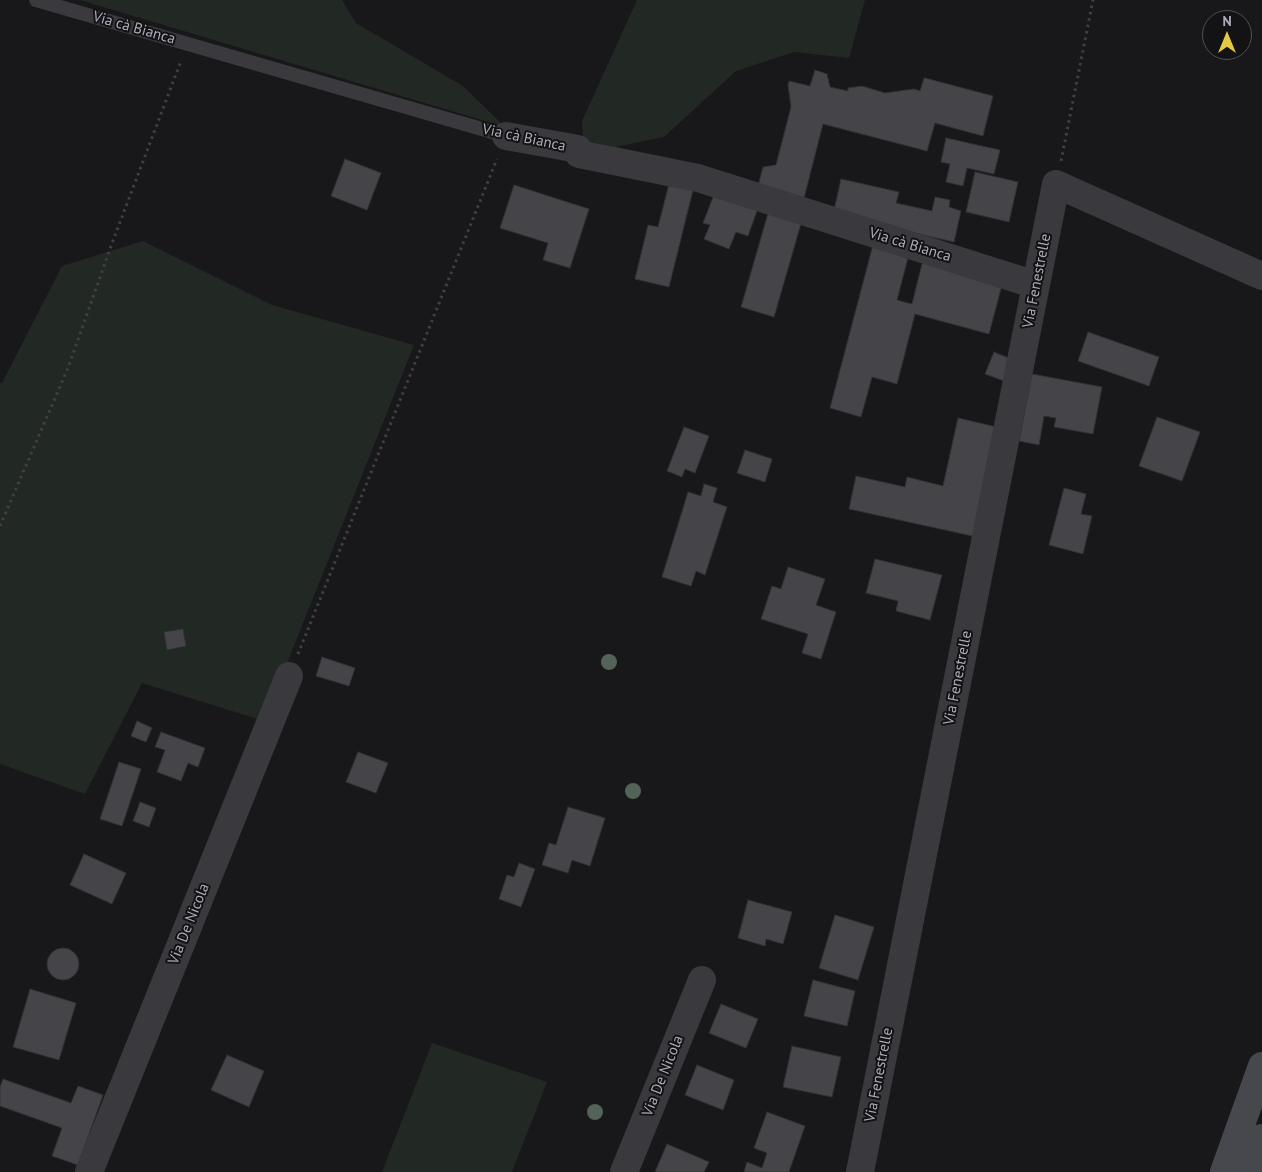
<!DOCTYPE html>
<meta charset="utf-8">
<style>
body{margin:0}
#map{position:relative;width:1262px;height:1172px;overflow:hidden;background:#181719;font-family:"PT Sans",sans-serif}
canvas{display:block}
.north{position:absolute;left:1202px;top:10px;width:50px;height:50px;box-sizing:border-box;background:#131214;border:1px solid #505056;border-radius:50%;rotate:0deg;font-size:14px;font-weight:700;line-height:20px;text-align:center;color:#abadb8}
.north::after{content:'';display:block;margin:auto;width:18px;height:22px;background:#e6c943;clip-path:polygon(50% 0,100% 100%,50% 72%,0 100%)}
</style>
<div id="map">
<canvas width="1262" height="1172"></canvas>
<div class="north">N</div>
</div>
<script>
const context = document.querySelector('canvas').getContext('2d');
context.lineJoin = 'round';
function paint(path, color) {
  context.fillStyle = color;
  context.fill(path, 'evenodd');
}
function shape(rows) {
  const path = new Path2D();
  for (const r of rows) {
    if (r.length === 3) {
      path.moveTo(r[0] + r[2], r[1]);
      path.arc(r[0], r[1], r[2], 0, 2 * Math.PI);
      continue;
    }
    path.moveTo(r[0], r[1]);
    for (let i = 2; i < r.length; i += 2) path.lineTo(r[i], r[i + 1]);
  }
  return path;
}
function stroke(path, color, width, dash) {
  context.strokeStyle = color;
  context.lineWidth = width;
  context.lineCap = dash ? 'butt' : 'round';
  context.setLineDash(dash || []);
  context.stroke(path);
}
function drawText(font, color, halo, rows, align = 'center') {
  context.font = font + ' "PT Sans",sans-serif';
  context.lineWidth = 4;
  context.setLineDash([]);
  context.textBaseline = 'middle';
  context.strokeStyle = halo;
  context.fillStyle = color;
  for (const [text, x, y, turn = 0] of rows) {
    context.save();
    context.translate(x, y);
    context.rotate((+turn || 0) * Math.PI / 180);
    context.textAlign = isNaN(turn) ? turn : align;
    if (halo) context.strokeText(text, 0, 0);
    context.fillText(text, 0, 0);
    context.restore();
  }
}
paint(shape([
 [80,0,342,0,356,23,463,86,505,127],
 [637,0,865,0,849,58,794,52,736,71,664,137,615,147,583,140,582,121],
 [143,241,272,305,414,345,264,721,142,683,85,794,0,764,0,383,2,383,62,266],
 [432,1043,547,1082,512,1172,382,1172]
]), '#222924');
const building = shape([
 [815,70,827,74,830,87,848,91,848,88,862,86,885,93,914,89,920,91,924,78,925,78,993,96,983,136,935,123,927,151,823,124,803,202,757,190,763,167,776,165,791,107,788,85,789,81,810,86,815,70],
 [946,138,1000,150,994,174,967,168,963,186,946,182,950,164,941,162,946,138],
 [345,159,381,173,367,210,331,196,345,159],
 [975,172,1018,182,1009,222,966,212,975,172],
 [841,179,899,192,896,203,932,211,935,197,950,200,949,207,961,211,954,242,833,215,841,179],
 [669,184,693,190,669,287,635,279,648,225,658,227,669,184],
 [514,185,589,209,570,268,543,260,548,243,500,228,514,185],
 [715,192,758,208,748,236,736,232,729,249,704,239,710,225,703,223,715,192],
 [769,210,802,220,774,317,741,307,769,210],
 [874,241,910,250,897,300,912,304,924,256,1004,277,989,334,915,314,897,384,872,377,861,417,830,408,874,241],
 [1088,332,1159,357,1149,386,1078,361,1088,332],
 [994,352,1016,361,1007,382,985,374,994,352],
 [1032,374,1102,387,1093,434,1054,427,1056,418,1044,416,1039,445,1019,441,1032,374],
 [1157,417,1200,432,1182,481,1139,466,1157,417],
 [958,418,1001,428,977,537,849,509,856,476,905,487,907,477,943,486,958,418],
 [684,427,709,436,695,473,685,469,682,477,667,471,684,427],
 [745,450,772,459,765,482,737,473,745,450],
 [704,484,717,488,713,502,727,507,705,575,696,571,691,586,662,577,688,492,701,496,704,484],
 [1064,488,1086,494,1081,514,1092,516,1083,554,1049,545,1064,488],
 [875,559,942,575,930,620,896,611,898,601,866,593,875,559],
 [788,567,825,579,816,605,836,612,821,659,802,653,808,634,761,619,772,586,781,589,788,567],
 [183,629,186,646,167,650,164,632,183,629],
 [322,657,355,668,349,686,316,676,322,657],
 [137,721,152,728,146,742,131,736,137,721],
 [161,732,205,748,198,767,188,763,181,781,157,772,165,750,155,747,161,732],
 [358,752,388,763,376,793,346,782,358,752],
 [119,762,141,769,122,826,100,819,119,762],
 [140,802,156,808,149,827,133,821,140,802],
 [568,807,605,818,590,866,572,860,568,873,542,865,549,843,556,845,568,807],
 [84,854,126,873,112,904,70,885,84,854],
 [519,863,535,869,521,907,499,899,507,875,514,877,519,863],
 [748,900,792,912,783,944,766,939,765,946,738,938,748,900],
 [835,915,874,927,858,980,819,968,835,915],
 [63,964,16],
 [813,980,855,991,847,1026,804,1016,813,980],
 [30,989,76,1003,59,1060,13,1047,30,989],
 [721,1004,758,1019,746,1048,709,1033,721,1004],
 [792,1046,841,1057,832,1097,783,1087,792,1046],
 [227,1055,264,1071,249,1107,211,1090,227,1055],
 [697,1065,734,1080,723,1110,685,1095,697,1065],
 [3,1079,71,1103,78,1086,103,1095,78,1165,52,1156,62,1128,0,1106,0,1087,3,1079],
 [767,1112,805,1126,789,1172,744,1172,747,1162,762,1168,767,1153,754,1148,767,1112],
 [667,1144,709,1162,704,1172,655,1172,667,1144]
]);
paint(building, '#454449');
stroke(building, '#323235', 1);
stroke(shape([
 [1061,161,1093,0],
 [0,526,68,368,111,246,181,61],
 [298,654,497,159]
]), '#3f3f45', 3, [2.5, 4]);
stroke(shape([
 [36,0,506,136]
]), '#39393e', 14);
stroke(shape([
 [506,136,578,149,579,154,698,178,1036,285],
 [89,1172,289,676],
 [624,1172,702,980],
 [860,1172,1056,184,1262,276]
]), '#39393e', 28);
stroke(shape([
 [1224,1172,1262,1066],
 [1250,1172,1262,1138]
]), '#47474e', 28);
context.fillStyle = '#536357';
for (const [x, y] of [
 [609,662],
 [633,791],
 [595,1112]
]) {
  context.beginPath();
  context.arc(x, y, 8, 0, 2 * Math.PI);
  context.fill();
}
drawText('15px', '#abadb8', '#131214', [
 ["Via cà Bianca",134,28,16],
 ["Via cà Bianca",524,138,12],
 ["Via cà Bianca",910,245,17],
 ["Via Fenestrelle",1037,281,-79],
 ["Via Fenestrelle",958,678,-79],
 ["Via De Nicola",189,924,-68],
 ["Via Fenestrelle",879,1075,-79],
 ["Via De Nicola",663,1076,-68]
]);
</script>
